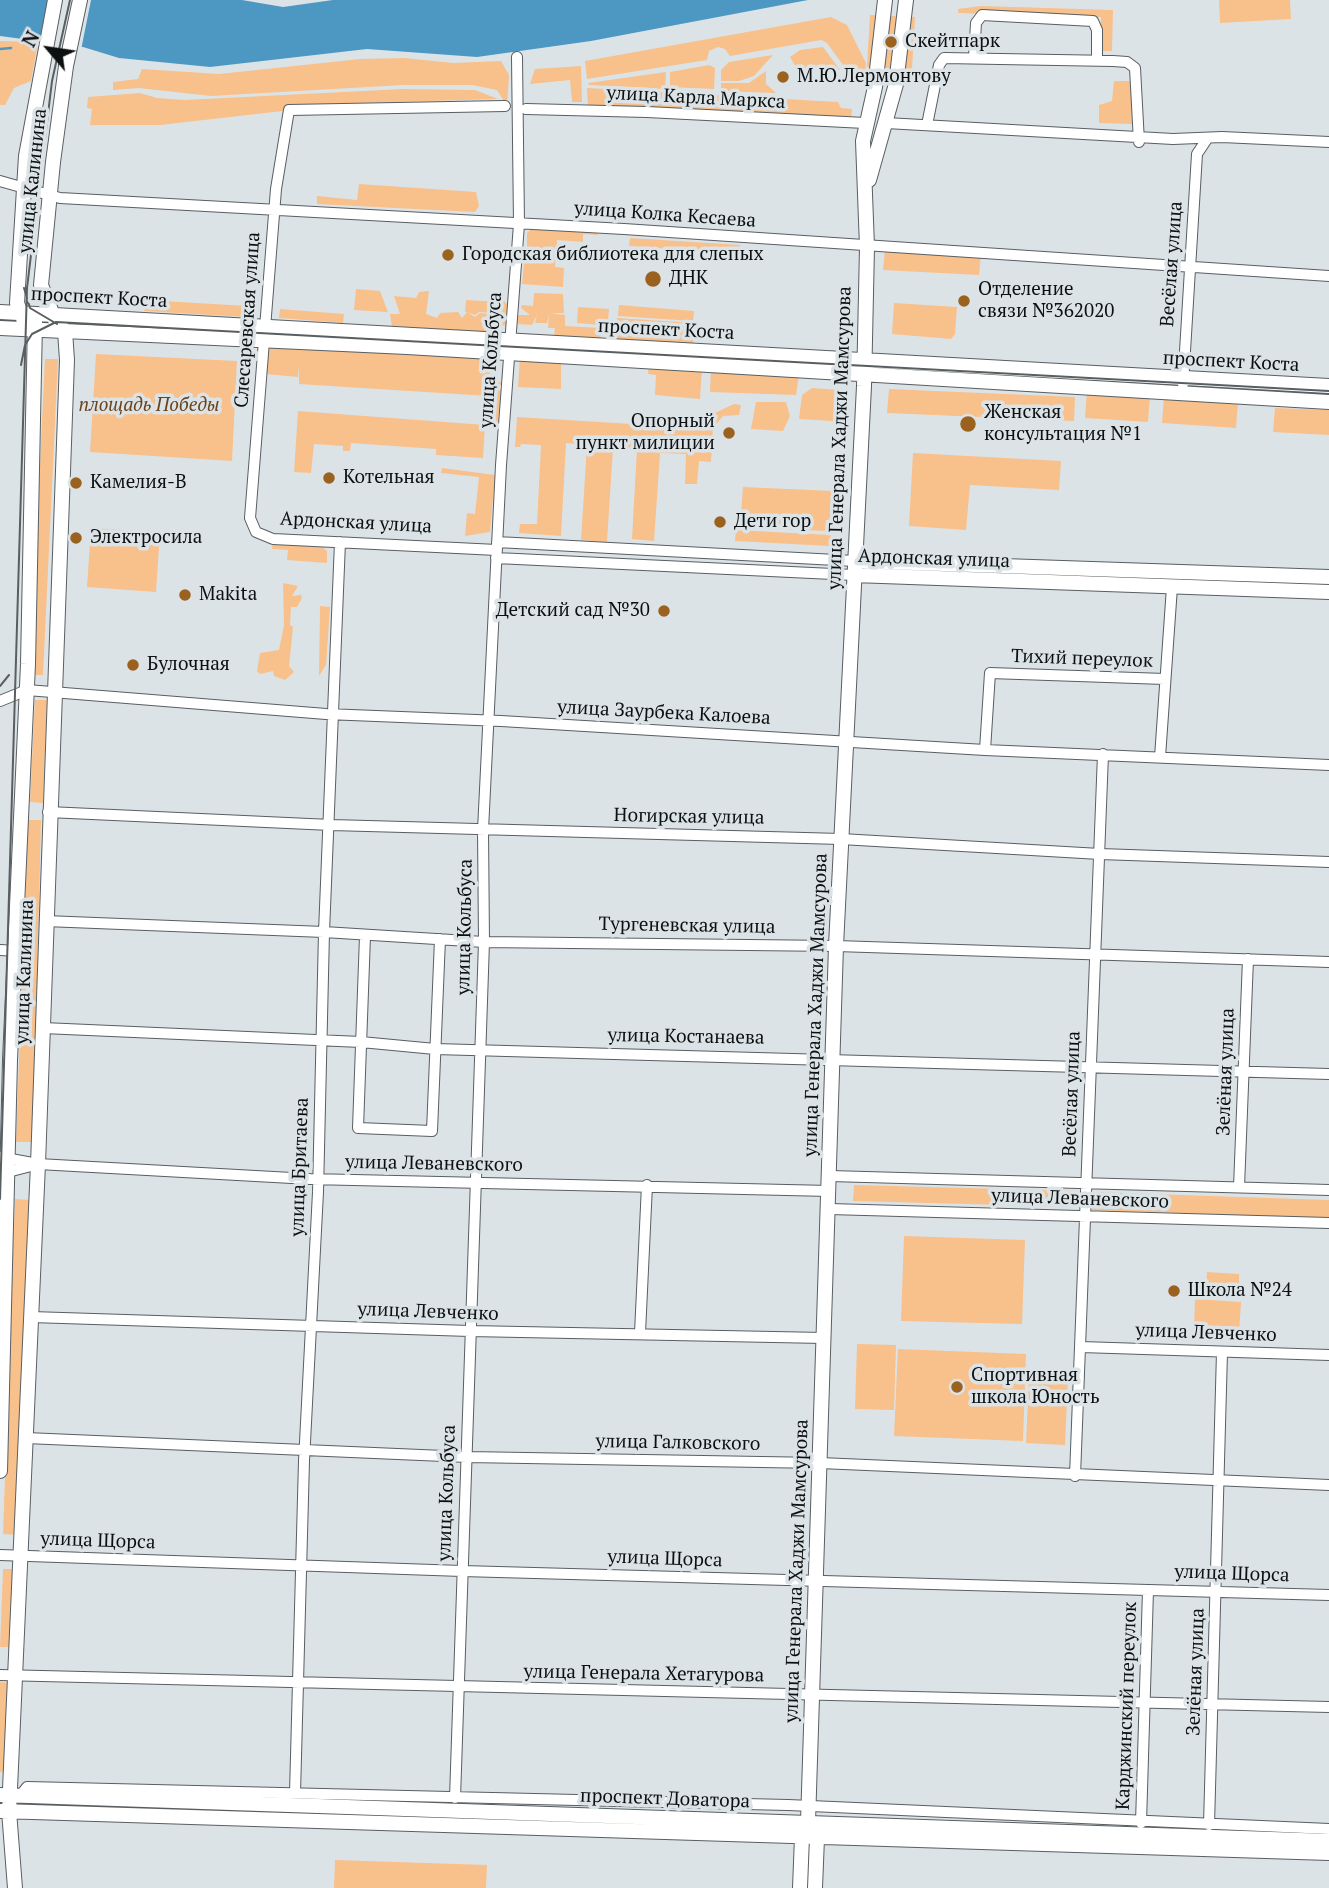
<!DOCTYPE html>
<meta charset="utf-8">
<style>
body{margin:0}
#map{position:relative;width:1329px;height:1888px;overflow:hidden;background:#dce3e7;font-family:"PT Serif",serif}
canvas{display:block}
.north{position:absolute;left:14px;top:14px;width:70px;height:70px;-webkit-text-stroke:5px #dce3e7;paint-order:stroke;rotate:299deg;font-size:19px;font-weight:700;line-height:28px;text-align:center;color:#0d1011}
.north::after{content:'';display:block;margin:auto;width:24px;height:32px;background:#0d1011;clip-path:polygon(50% 0,100% 100%,50% 72%,0 100%)}
</style>
<div id="map">
<canvas width="1329" height="1888"></canvas>
<div class="north">N</div>
</div>
<script>
const context = document.querySelector('canvas').getContext('2d');
context.lineJoin = 'round';
function paint(path, color) {
  context.fillStyle = color;
  context.fill(path, 'evenodd');
}
function shape(rows) {
  const path = new Path2D();
  for (const r of rows) {
    path.moveTo(r[0], r[1]);
    for (let i = 2; i < r.length; i += 2) path.lineTo(r[i], r[i + 1]);
  }
  return path;
}
function stroke(path, color, width, dash) {
  context.strokeStyle = color;
  context.lineWidth = width;
  context.lineCap = dash ? 'butt' : 'round';
  context.setLineDash(dash || []);
  context.stroke(path);
}
function drawText(font, color, halo, rows, align = 'center') {
  context.font = font + ' "PT Serif",serif';
  context.lineWidth = 7;
  context.setLineDash([]);
  context.textBaseline = 'middle';
  context.strokeStyle = halo;
  context.fillStyle = color;
  for (const [text, x, y, turn = 0] of rows) {
    context.save();
    context.translate(x, y);
    context.rotate((+turn || 0) * Math.PI / 180);
    context.textAlign = isNaN(turn) ? turn : align;
    if (halo) context.strokeText(text, 0, 0);
    context.fillText(text, 0, 0);
    context.restore();
  }
}
paint(shape([
 [1219,0,1290,0,1291,19,1220,23],
 [981,6,1113,10,1112,51,1100,51,1101,17,958,13,958,9],
 [870,15,915,17,912,69,867,67],
 [831,17,847,25,866,63,865,79,846,69,827,43,821,40,730,56,725,49,718,47,709,51,707,60,587,79,585,61],
 [0,41,38,42,31,81,14,88,5,105,0,105],
 [823,47,840,70,815,68,814,76,800,74,790,57,800,50],
 [773,55,754,76,739,81,721,81,721,70,729,62],
 [404,58,453,63,501,61,509,75,507,106,497,90,472,85,403,85,211,96,139,88,113,90,113,82,138,79,142,69,219,74,360,59],
 [709,65,715,68,714,89,670,87,670,72],
 [581,66,582,102,572,102,570,80,530,84,535,69],
 [766,71,766,84,776,93,721,91,721,83,749,83],
 [666,72,665,89,589,85,588,83],
 [1114,81,1131,81,1132,124,1099,123,1099,105,1112,101],
 [587,88,838,102,841,108,852,109,851,120,588,107],
 [403,89,475,90,498,99,291,105,283,111,160,125,90,125,92,109,87,108,88,97,140,93,157,98,185,100],
 [359,184,476,192,479,206,475,212,317,204,317,196,357,200],
 [532,228,598,232,597,235,583,234,583,242,557,240,557,253,527,251,527,233],
 [630,238,740,245,742,249,732,249,730,253,629,246],
 [885,249,981,254,979,275,883,270],
 [525,252,556,254,555,267,564,268,563,287,522,284],
 [356,289,380,291,388,312,354,310],
 [429,291,426,314,437,318,440,313,458,312,462,318,467,312,465,312,466,300,499,302,501,298,509,306,505,314,479,312,475,315,468,312,475,317,480,313,504,316,508,323,491,332,392,326,390,314,400,314,394,296,416,298,419,292],
 [534,293,563,294,564,313,550,313,565,315,565,326,601,328,600,325,577,323,578,307,609,309,607,334,601,334,600,339,554,336,555,328,548,328,549,315,547,323,535,323,537,315,532,325,518,324,517,315,530,315,521,308,522,305,533,306],
 [145,300,247,306,246,317,144,311],
 [894,303,957,307,955,334,951,339,892,334],
 [619,305,694,311,693,321,618,316],
 [280,309,344,314,343,323,279,318],
 [617,318,695,323,693,345,615,339],
 [269,341,491,358,490,381,501,382,498,424,482,423,482,416,488,416,488,396,299,384,299,364,298,377,266,374],
 [96,354,237,361,232,461,90,452],
 [520,356,561,358,561,389,518,387],
 [45,359,58,359,43,675,30,675],
 [649,364,702,368,700,399,655,395,656,375,648,374],
 [711,368,799,375,796,395,710,392],
 [812,388,840,390,850,398,848,422,799,419,802,395],
 [889,389,1075,397,1074,421,887,413],
 [1087,391,1150,395,1148,422,1085,418],
 [1164,396,1238,402,1236,428,1162,423],
 [756,402,786,402,790,416,783,431,751,429],
 [734,404,741,405,739,415,723,416,713,428,711,462,699,461,697,484,685,484,686,454,660,453,654,541,632,539,637,449,613,448,607,542,581,540,587,445,566,443,561,536,519,533,520,524,537,524,541,445,521,444,520,447,515,447,517,417,698,428,701,418,710,411,717,412],
 [1275,408,1329,410,1329,435,1273,432],
 [298,411,485,425,483,458,436,455,436,449,351,443,350,451,343,451,343,446,314,444,311,473,294,472],
 [913,453,1061,461,1059,490,970,485,966,530,909,526],
 [442,468,495,475,490,532,465,536,467,513,475,514,479,477,441,473],
 [743,487,833,491,830,531,740,528],
 [91,528,160,532,156,592,87,587],
 [736,530,831,535,830,546,735,541],
 [273,540,320,545,327,551,327,563,287,560,288,550,272,549],
 [283,583,298,586,292,596,301,595,302,598,297,607,291,607,290,625,293,627,289,666,294,672,285,680,274,676,273,671,260,674,257,671,260,653,279,650,284,625],
 [320,606,330,607,326,665,319,676],
 [35,700,47,700,43,803,30,802],
 [28,820,41,820,33,1142,16,1142],
 [854,1185,1078,1191,1078,1207,853,1201],
 [1093,1192,1329,1200,1329,1218,1092,1210],
 [15,1199,30,1200,18,1535,3,1534],
 [904,1236,1025,1240,1022,1324,901,1321],
 [1207,1272,1239,1274,1239,1291,1206,1289],
 [1195,1299,1241,1302,1239,1334,1194,1332],
 [857,1344,896,1345,894,1410,855,1409],
 [898,1349,1026,1354,1023,1441,894,1436],
 [1029,1377,1068,1378,1065,1445,1026,1443],
 [3,1569,15,1569,11,1647,0,1647],
 [0,1682,11,1683,6,1773,0,1772],
 [335,1860,487,1865,486,1888,334,1888]
]), '#f8c08b');
paint(shape([
 [0,0,242,0,283,7,333,0,808,0,591,41,477,57,367,49,210,67,119,58,83,47,0,36]
]), '#4d98c2');
paint(shape([
 [48,0,91,0,81,50,39,43]
]), '#dce3e7');
stroke(shape([
 [22,41,29,36],
 [0,49,11,48]
]), '#4d98c2', 2.5);
const minor = shape([
 [974,57,976,23,982,15,1093,21,1097,30,1097,60],
 [526,109,647,112,865,123],
 [886,123,1173,139,1222,137,1329,142],
 [927,125,939,65,944,58,1113,61,1127,62,1135,68,1139,142],
 [0,181,60,198,624,229,1329,276],
 [1183,384,1197,154,1207,139],
 [497,542,855,561],
 [497,550,273,539,256,532,250,518,276,189,289,110,505,106],
 [496,558,854,575],
 [0,701,27,690,326,714,501,721,985,750,1329,765],
 [985,750,990,673,1165,679],
 [1160,757,1172,587],
 [48,812,331,825,841,839,1100,854,1329,862],
 [45,921,324,932,484,942,836,946,1329,962],
 [365,936,358,1128,432,1131,440,939],
 [0,950,17,951],
 [43,1028,361,1042,435,1049,1329,1074],
 [0,1157,38,1164,310,1179,830,1191],
 [0,1174,35,1165],
 [830,1176,1329,1190],
 [1239,1187,1248,959],
 [829,1209,1329,1223],
 [31,1317,470,1331,824,1338],
 [640,1333,647,1185],
 [1081,1347,1329,1355],
 [26,1438,467,1457,820,1463,1329,1485],
 [1075,1476,1103,754],
 [0,1555,462,1571,1329,1595],
 [0,1675,1329,1707],
 [295,1793,304,1461,318,1192,324,932,340,542],
 [20,1796,27,1787,788,1805,1329,1829],
 [455,1798,484,942,483,830,501,465,519,224,517,57],
 [1141,1823,1148,1590],
 [1209,1825,1222,1352]
]);
const major = shape([
 [869,180,896,84,906,0],
 [0,312,1329,386],
 [24,321,17,303,26,156,55,0],
 [0,328,407,347,1329,402],
 [855,561,1329,577],
 [854,575,1329,592],
 [0,1471,10,1060,28,664,35,322],
 [0,1795,1329,1841],
 [1,1811,1329,1853],
 [812,1830,817,1838,815,1888],
 [15,1888,9,1811,38,1164,67,360,65,331,55,320,41,285,53,162,66,66,80,0],
 [800,1888,802,1837,808,1822,836,946,864,386,867,247,863,141,875,87,885,0]
]);
stroke(minor, '#585e62', 12);
stroke(major, '#585e62', 16);
stroke(minor, '#fff', 10);
stroke(major, '#fff', 14);
stroke(shape([
 [24,288,30,308,57,324],
 [21,365,25,345,32,334,56,322,1329,391],
 [0,686,9,675],
 [0,1199,27,288,52,81,70,0]
]), '#595e60', 2);
for (const [x, y, r, color] of [
 [891,42,7,"#9a611f"],
 [783,77,7,"#9a611f"],
 [448,255,7,"#9a611f"],
 [653,279,9,"#9a611f"],
 [964,301,7,"#9a611f"],
 [968,424,9,"#9a611f"],
 [729,433,7,"#9a611f"],
 [329,478,7,"#9a611f"],
 [76,483,7,"#9a611f"],
 [720,522,7,"#9a611f"],
 [76,538,7,"#9a611f"],
 [185,595,7,"#9a611f"],
 [664,611,7,"#9a611f"],
 [133,665,7,"#9a611f"],
 [1174,1291,7,"#9a611f"],
 [957,1387,7,"#9a611f"]
]) {
  const dot = new Path2D();
  dot.arc(x, y, r, 0, 2 * Math.PI);
  context.fillStyle = color;
  context.fill(dot);
  stroke(dot, '#dce3e7', 2.5);
}
drawText('19px', '#0d1011', '#dce3e7', [
 ["Скейтпарк",905,42],
 ["М.Ю.Лермонтову",797,77],
 ["Городская библиотека для слепых",462,255],
 ["ДНК",669,279],
 ["Отделение",978,290],
 ["связи №362020",978,312],
 ["Женская",984,413],
 ["консультация №1",984,435],
 ["Опорный",715,422,"right"],
 ["пункт милиции",715,444,"right"],
 ["Котельная",343,478],
 ["Камелия-В",90,483],
 ["Дети гор",734,522],
 ["Электросила",90,538],
 ["Makita",199,595],
 ["Детский сад №30",650,611,"right"],
 ["Булочная",147,665],
 ["Школа №24",1188,1291],
 ["Спортивная",971,1376],
 ["школа Юность",971,1398]
], 'left');
drawText('19px', '#0d1011', '#dce3e7', [
 ["улица Карла Маркса",696,98,3],
 ["улица Калинина",33,181,-84],
 ["улица Колка Кесаева",665,215,4],
 ["Весёлая улица",1172,264,-86],
 ["проспект Коста",99,298,3],
 ["Слесаревская улица",248,320,-86],
 ["проспект Коста",666,330,3],
 ["улица Кольбуса",491,360,-86],
 ["проспект Коста",1231,362,3],
 ["улица Генерала Хаджи Мамсурова",840,438,-88],
 ["Ардонская улица",356,523,3],
 ["Ардонская улица",934,559,2],
 ["Тихий переулок",1082,659,2],
 ["улица Заурбека Калоева",664,713,3],
 ["Ногирская улица",689,817,1],
 ["Тургеневская улица",687,926,1],
 ["улица Кольбуса",465,927,-89],
 ["улица Калинина",25,972,-88],
 ["улица Генерала Хаджи Мамсурова",816,1005,-88],
 ["улица Костанаева",686,1037,1],
 ["Зелёная улица",1226,1072,-88],
 ["Весёлая улица",1072,1094,-88],
 ["улица Леваневского",434,1164,1],
 ["улица Бритаева",300,1167,-88],
 ["улица Леваневского",1080,1199,2],
 ["улица Левченко",428,1312,2],
 ["улица Левченко",1206,1333,2],
 ["улица Галковского",678,1443,1],
 ["улица Кольбуса",447,1493,-88],
 ["улица Щорса",98,1541,2],
 ["улица Щорса",665,1559,2],
 ["улица Генерала Хаджи Мамсурова",797,1571,-88],
 ["улица Щорса",1232,1574,2],
 ["Зелёная улица",1196,1672,-88],
 ["улица Генерала Хетагурова",644,1674,1],
 ["Карджинский переулок",1127,1706,-88],
 ["проспект Доватора",665,1799,2]
]);
drawText('italic 19px', '#6a431b', '#dce3e7', [
 ["площадь Победы",149,406]
]);
</script>
